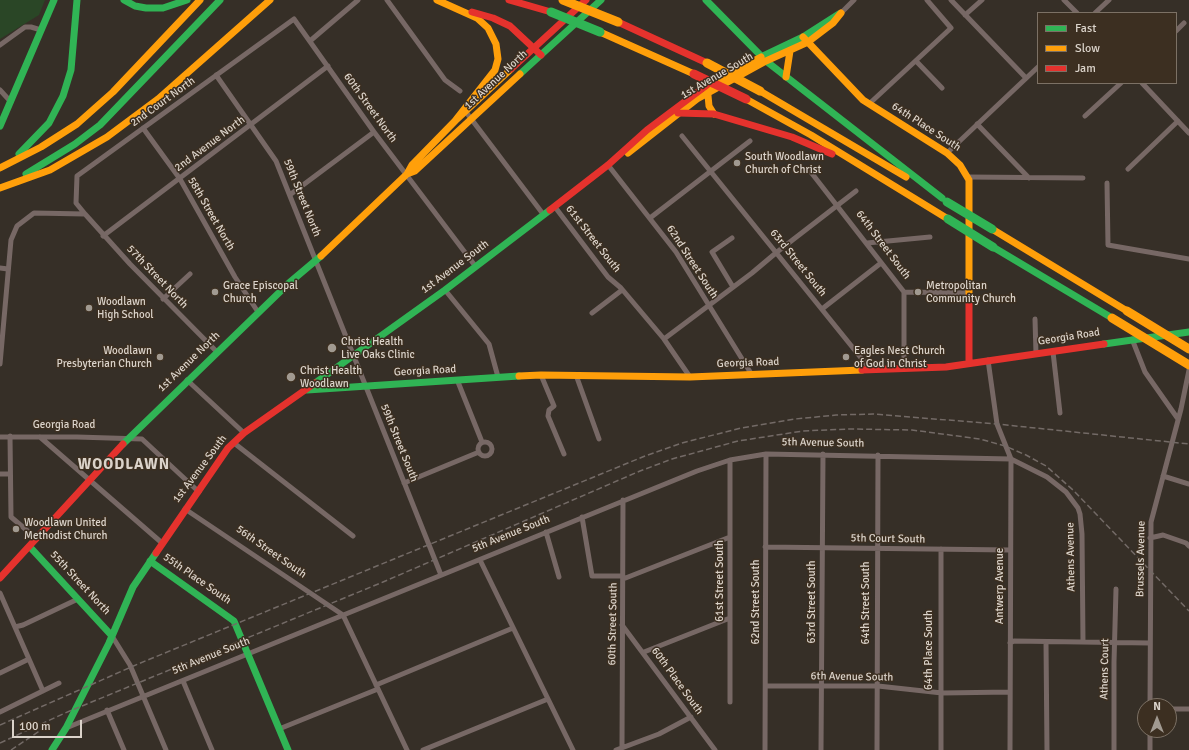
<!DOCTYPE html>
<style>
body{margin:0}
#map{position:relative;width:1189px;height:750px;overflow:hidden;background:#362f27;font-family:Signika,sans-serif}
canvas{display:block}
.legend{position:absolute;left:1037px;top:12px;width:140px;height:72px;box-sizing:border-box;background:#3c2f21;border:1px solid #7c7165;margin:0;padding:5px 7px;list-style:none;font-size:12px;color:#dbd3ca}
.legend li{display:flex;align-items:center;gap:8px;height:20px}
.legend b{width:20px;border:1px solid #7c7165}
.north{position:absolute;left:1137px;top:698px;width:40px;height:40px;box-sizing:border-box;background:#3c2f21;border:1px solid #7c7165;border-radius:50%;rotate:0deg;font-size:11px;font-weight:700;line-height:16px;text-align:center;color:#dbd3ca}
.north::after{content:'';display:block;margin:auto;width:14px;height:18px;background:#a19a91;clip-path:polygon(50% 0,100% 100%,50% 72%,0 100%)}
.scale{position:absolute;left:12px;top:720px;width:70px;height:18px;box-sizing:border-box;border:2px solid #dbd3ca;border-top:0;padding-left:5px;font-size:12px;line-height:14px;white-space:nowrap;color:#dbd3ca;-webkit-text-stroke:3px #3c2f21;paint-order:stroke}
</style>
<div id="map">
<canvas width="1189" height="750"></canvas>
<ul class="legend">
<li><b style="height:5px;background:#30b455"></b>Fast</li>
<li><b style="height:5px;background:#ff9f0a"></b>Slow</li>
<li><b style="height:5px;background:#e5322d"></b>Jam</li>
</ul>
<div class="north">N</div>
<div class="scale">100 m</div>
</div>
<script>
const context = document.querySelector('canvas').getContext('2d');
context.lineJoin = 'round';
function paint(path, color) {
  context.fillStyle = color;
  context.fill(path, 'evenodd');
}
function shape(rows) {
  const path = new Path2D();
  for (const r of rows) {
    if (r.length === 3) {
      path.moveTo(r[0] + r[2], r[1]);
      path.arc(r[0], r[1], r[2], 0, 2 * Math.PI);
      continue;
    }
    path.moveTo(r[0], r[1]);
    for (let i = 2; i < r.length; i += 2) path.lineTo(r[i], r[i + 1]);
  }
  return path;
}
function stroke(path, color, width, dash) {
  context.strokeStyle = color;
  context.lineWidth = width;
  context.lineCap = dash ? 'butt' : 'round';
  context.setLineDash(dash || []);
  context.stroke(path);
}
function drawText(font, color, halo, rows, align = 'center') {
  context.font = font + ' Signika,sans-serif';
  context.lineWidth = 3;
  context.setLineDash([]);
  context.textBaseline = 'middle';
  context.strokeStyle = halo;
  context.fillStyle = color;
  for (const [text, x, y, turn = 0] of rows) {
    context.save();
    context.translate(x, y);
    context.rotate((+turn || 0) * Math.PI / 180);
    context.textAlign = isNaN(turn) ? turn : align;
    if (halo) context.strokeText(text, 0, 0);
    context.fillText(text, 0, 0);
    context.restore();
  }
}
paint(shape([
 [0,0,45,0,39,15,0,39]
]), '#2a4626');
stroke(shape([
 [387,0,445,80,460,91],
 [951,0,1026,78],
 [1064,0,1077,13],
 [841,13,854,0],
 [1095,13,1109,0],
 [965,15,982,0],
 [1176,31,1184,23],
 [310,41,358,0],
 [0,45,25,27,31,27,41,30],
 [916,61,942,88],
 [216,75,276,161,441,575],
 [1142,83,1189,133],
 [0,90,11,102],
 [869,104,951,28,927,0],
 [466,112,543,214],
 [1085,116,1121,83],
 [977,124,1029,178],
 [143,128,180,179,235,277,258,312],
 [682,136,870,369],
 [947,153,1038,67],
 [608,165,676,252,752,375],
 [1128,169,1178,121],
 [810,171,904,292,904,368],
 [968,177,1083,178],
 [1107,183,1108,245,1189,259],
 [291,194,374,132],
 [555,207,608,277,621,288,664,339,690,377],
 [650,218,750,141],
 [103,236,328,66],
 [732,238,712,252,733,287],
 [867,243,930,237],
 [0,268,8,269],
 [445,290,489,344,498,377],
 [904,292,969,293],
 [163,299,190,274],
 [822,309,881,263],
 [592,313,622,290],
 [1035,319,1036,354],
 [664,339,752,273,777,252,856,191],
 [1132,339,1145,372,1178,419],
 [217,352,130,264,85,214,76,203,77,176,294,19,374,132,476,267],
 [1053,352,1060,413],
 [988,360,997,424,1011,459,1010,750],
 [0,364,11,240,17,226,34,213,85,214],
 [541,375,554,406,549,410,548,416,564,454],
 [576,375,599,439],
 [187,380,244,433],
 [458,382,482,442],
 [10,436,11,517,37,539],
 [0,437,77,437,142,439,199,492],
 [40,437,162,543],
 [485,449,7],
 [234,443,353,536],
 [730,460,730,702],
 [0,474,10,474],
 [1163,476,1189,484],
 [404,483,479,452],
 [185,509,343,615,407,750],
 [582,517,592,576,623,576],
 [546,532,559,577],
 [1150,538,1163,535,1186,543,1189,546],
 [765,547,1010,550],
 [480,560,573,750],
 [623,579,730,537],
 [0,593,43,691],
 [622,625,715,750],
 [15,627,23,625,78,599],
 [112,636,130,665,166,750],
 [1046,642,1047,750],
 [1010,643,1014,641,1149,643],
 [644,652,730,618],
 [0,673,29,659],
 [183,681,212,750],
 [376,685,513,628],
 [766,686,878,686,942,693,1010,692],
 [1150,706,1151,522,1181,409,1189,370],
 [1169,709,1189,709],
 [107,710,124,750],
 [0,712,59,683],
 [66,728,697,471,730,460,766,454,1011,459,1047,477,1066,492,1078,508,1080,514,1082,534,1083,642],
 [279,729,378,689],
 [1150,730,1150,750],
 [622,747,623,500],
 [423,750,548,699],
 [616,750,659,734,691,717],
 [765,750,766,454],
 [821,750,823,454],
 [877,750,878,455],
 [941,750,941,549],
 [1114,750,1114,662,1116,589]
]), '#776865', 5);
stroke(shape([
 [124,0,135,6,146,8,163,8,187,0],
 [706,0,766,61],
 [761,57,803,37,839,14],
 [766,61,942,198],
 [520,74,601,0],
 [0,126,54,0],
 [19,154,49,123,63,96,71,70,77,0],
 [26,174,75,144,100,125,220,0],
 [993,247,1112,318],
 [1104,344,1189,332],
 [315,383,445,290,550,210],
 [307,390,519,376],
 [123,444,289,283,321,256],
 [30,547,112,636],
 [150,561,234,621,288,750],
 [52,750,66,728,109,643,133,587,156,553]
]), '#30b455', 7);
stroke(shape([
 [437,0,477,18,488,28,496,44,498,59,495,70,455,121],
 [600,32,694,74],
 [803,37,863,100,947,153,960,165,969,180,969,297],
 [786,77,790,51],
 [707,85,709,106,714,114],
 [708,85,761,57],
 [760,91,906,177],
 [746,99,811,135,948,219],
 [628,153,697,99,766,61,808,42,833,23,841,13],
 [0,168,41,147,77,124,113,92,200,0],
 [407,174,415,171,520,74],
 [0,188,50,170,107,137,158,99,270,0],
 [992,229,1127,311],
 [321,256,407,174,412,165,455,121,511,69],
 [519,376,541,375,690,377,862,370]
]), '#ff9f0a', 7);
stroke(shape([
 [509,0,551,12],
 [472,12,493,18,510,26,541,55],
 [618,22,707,63],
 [511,69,586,0],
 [678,113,714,114,792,137,832,154],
 [550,210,608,165,647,130,707,85],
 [969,297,969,363],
 [862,370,946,367,1104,344],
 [156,553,228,448,244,433,315,383],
 [0,578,123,444]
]), '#e5322d', 7);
stroke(shape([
 [0,725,138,664,645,456,682,443,741,428,795,419,836,415,873,414,997,424,1189,444],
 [0,743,65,713,383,582,640,471,672,459,738,441,803,431,850,429,912,430,980,439,1005,446,1026,455,1046,466,1073,490,1189,611],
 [11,750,47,726]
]), '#736a66', 1.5, [6, 3]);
stroke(shape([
 [551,12,600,32],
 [947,202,992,229],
 [948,219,993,247]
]), '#30b455', 9);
stroke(shape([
 [563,0,618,22],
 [707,63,760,91],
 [1127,311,1189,349],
 [1112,318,1189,365]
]), '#ff9f0a', 9);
stroke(shape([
 [694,74,746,99]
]), '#e5322d', 9);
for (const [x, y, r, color] of [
 [737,163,4,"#a19a91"],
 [215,292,4,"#a19a91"],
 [918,292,4,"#a19a91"],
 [89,308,4,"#a19a91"],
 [332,348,5,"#a19a91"],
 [160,357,4,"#a19a91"],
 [846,357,4,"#a19a91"],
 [291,377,5,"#a19a91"],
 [16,529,4,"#a19a91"]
]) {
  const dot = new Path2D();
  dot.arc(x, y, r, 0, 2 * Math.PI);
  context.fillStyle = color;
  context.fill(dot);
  stroke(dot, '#3c2f21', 1.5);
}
drawText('11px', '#dbd3ca', '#3c2f21', [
 ["1st Avenue South",717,76,-30],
 ["1st Avenue North",496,80,-43],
 ["2nd Court North",163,102,-36],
 ["60th Street North",370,108,54],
 ["64th Place South",926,127,33],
 ["2nd Avenue North",210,144,-37],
 ["59th Street North",302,198,68],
 ["58th Street North",211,214,60],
 ["61st Street South",593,239,52],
 ["64th Street South",883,245,53],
 ["62nd Street South",692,262,57],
 ["63rd Street South",798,263,51],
 ["1st Avenue South",455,267,-37],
 ["57th Street North",157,277,46],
 ["Georgia Road",1069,337,-9],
 ["1st Avenue North",189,362,-44],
 ["Georgia Road",748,363,-2],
 ["Georgia Road",425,371,-3],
 ["Georgia Road",64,425],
 ["59th Street South",399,443,68],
 ["5th Avenue South",823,443,1],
 ["1st Avenue South",200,469,-53],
 ["5th Avenue South",511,534,-22],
 ["5th Court South",888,539,1],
 ["56th Street South",271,552,35],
 ["Athens Avenue",1071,557,-91],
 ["Brussels Avenue",1141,559,-89],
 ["55th Place South",197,579,35],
 ["61st Street South",720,581,-90],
 ["55th Street North",80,583,47],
 ["Antwerp Avenue",1000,586,-90],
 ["62nd Street South",756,602,-90],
 ["63rd Street South",812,602,-90],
 ["64th Street South",866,603,-90],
 ["60th Street South",613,624,-89],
 ["64th Place South",929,650,-90],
 ["5th Avenue South",211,656,-22],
 ["Athens Court",1105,669,-89],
 ["6th Avenue South",852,677,1],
 ["60th Place South",677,681,54]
]);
drawText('11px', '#dbd3ca', '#3c2f21', [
 ["South Woodlawn",745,157],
 ["Church of Christ",745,170],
 ["Grace Episcopal",223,286],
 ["Church",223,299],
 ["Metropolitan",926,286],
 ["Community Church",926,299],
 ["Woodlawn",97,302],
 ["High School",97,315],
 ["Christ Health",341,342],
 ["Live Oaks Clinic",341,355],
 ["Woodlawn",152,351,"right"],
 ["Presbyterian Church",152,364,"right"],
 ["Eagles Nest Church",854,351],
 ["of God in Christ",854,364],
 ["Christ Health",300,371],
 ["Woodlawn",300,384],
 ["Woodlawn United",24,523],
 ["Methodist Church",24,536]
], 'left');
context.letterSpacing = '1px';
drawText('bold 15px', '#dbd3ca', '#3c2f21', [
 ["WOODLAWN",124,465]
]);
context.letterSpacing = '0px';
</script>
